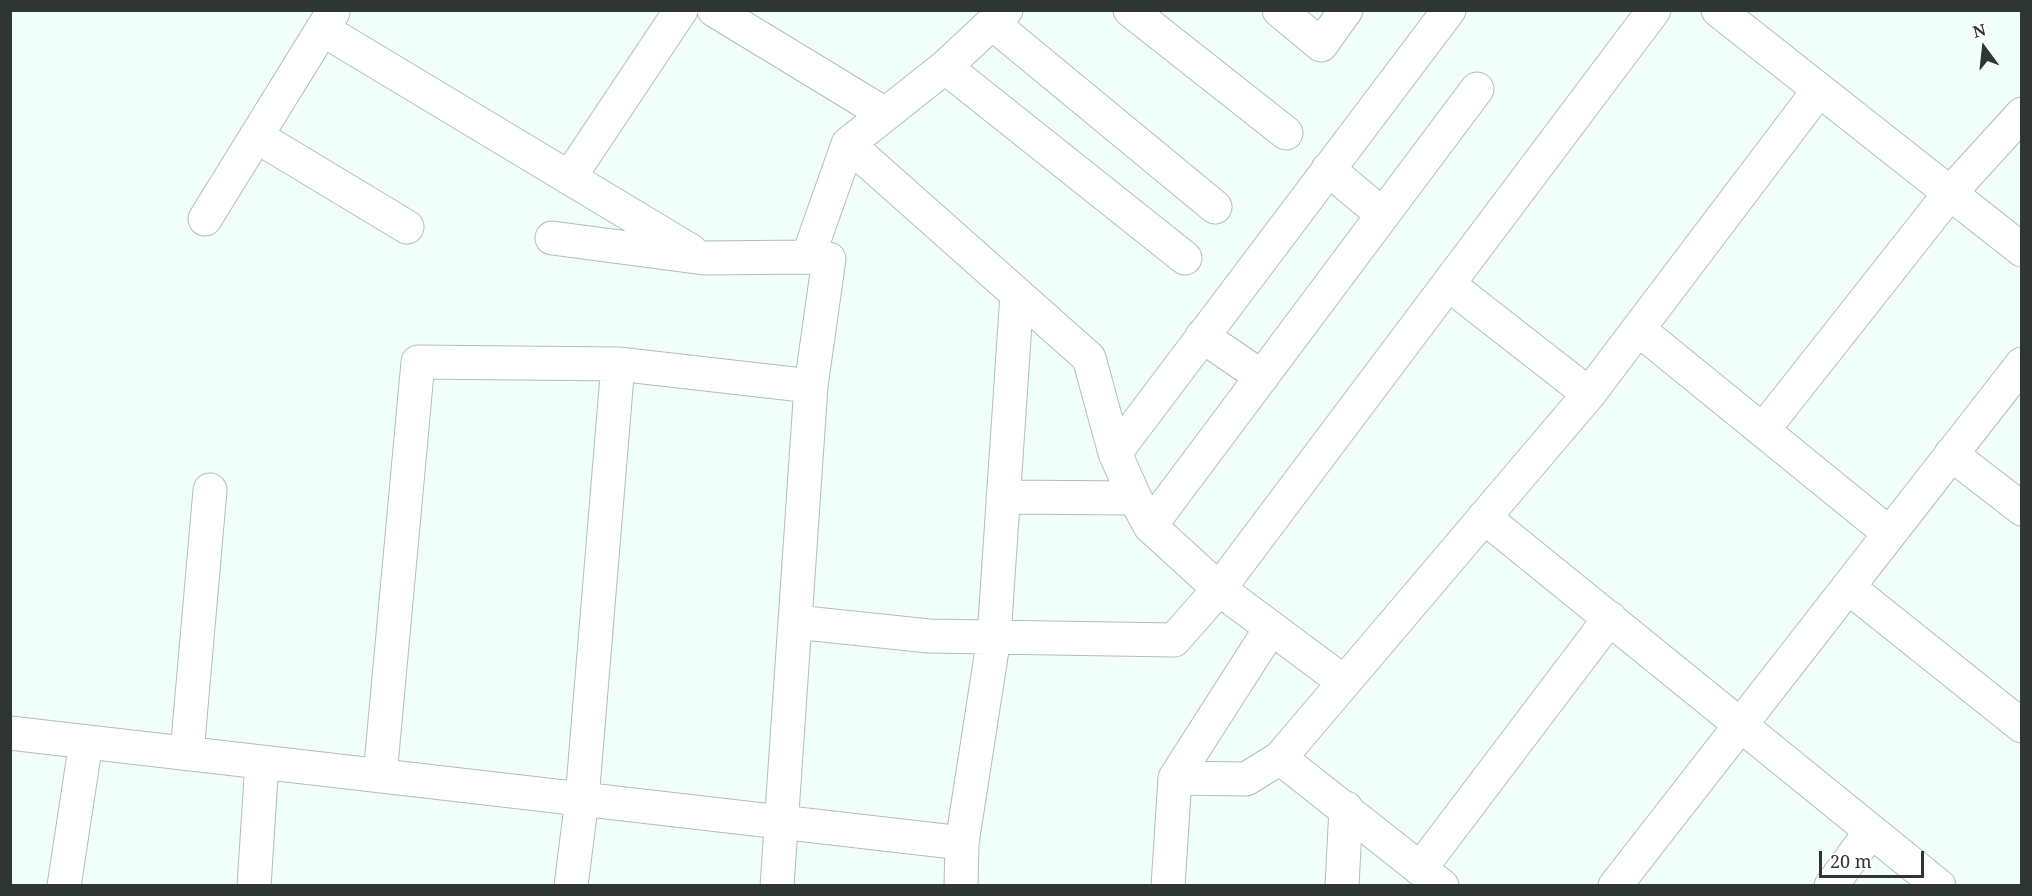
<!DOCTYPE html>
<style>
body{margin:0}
#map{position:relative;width:2032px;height:896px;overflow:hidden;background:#f1fffb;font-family:"Noto Serif",serif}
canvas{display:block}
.frame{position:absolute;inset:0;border:12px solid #2f3533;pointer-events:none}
.north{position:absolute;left:1954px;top:18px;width:60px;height:60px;-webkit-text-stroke:4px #fff;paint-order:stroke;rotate:345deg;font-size:16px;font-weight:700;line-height:24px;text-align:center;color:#2f3533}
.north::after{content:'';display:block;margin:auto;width:21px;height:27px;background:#2f3533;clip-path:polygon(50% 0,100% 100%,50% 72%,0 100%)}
.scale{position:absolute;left:1819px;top:851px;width:105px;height:27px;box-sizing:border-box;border:3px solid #2f3533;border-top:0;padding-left:8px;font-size:18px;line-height:21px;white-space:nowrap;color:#2f3533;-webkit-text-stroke:4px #fff;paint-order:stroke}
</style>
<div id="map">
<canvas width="2032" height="896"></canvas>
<div class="frame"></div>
<div class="north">N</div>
<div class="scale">20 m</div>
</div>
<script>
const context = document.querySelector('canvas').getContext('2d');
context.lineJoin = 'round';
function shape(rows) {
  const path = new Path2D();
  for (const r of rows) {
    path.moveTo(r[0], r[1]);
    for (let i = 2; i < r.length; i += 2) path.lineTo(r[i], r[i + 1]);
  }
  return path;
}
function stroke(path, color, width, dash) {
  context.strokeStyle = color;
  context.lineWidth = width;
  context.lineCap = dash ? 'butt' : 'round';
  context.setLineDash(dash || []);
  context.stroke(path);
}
const minor = shape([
 [714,10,885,114],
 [1130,10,1286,133],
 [1279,10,1321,45,1346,10],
 [1718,10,2022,250],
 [992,23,1215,207],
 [322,29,691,251],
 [945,67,1185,258],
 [256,136,407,227],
 [848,144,1089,358,1115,453,1135,498,1150,526,1219,589,1344,682],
 [1328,169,1383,215],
 [569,178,681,10],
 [205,219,333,12],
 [552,238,704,258,808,257,848,144,945,67,1006,10],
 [1448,284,1589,394],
 [1638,329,1889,533],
 [1202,336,1262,377],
 [1763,430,1950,193,2022,114],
 [1115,453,1449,10],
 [1951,454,2022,509],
 [1003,497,1135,498],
 [1484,517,1939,886],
 [1150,526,1477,89],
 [1848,587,2022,726],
 [795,622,929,636,1174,640,1219,589,1654,10],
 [10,733,962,843],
 [187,753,210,490],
 [1280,758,1442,886],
 [380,776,418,362,618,364,811,386],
 [1175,778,1246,779,1280,758,1589,394,1819,90],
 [1420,869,1610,618],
 [64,886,86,742],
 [254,886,262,762],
 [571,886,582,799,618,364],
 [777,886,811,386,829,259,808,257],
 [961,886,962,843,994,637,1017,294],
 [1168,886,1175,778,1271,628],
 [1342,886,1346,808],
 [1615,886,2022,364],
 [1831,886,1871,831]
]);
stroke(minor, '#b1bebb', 35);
stroke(minor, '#fff', 33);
</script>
